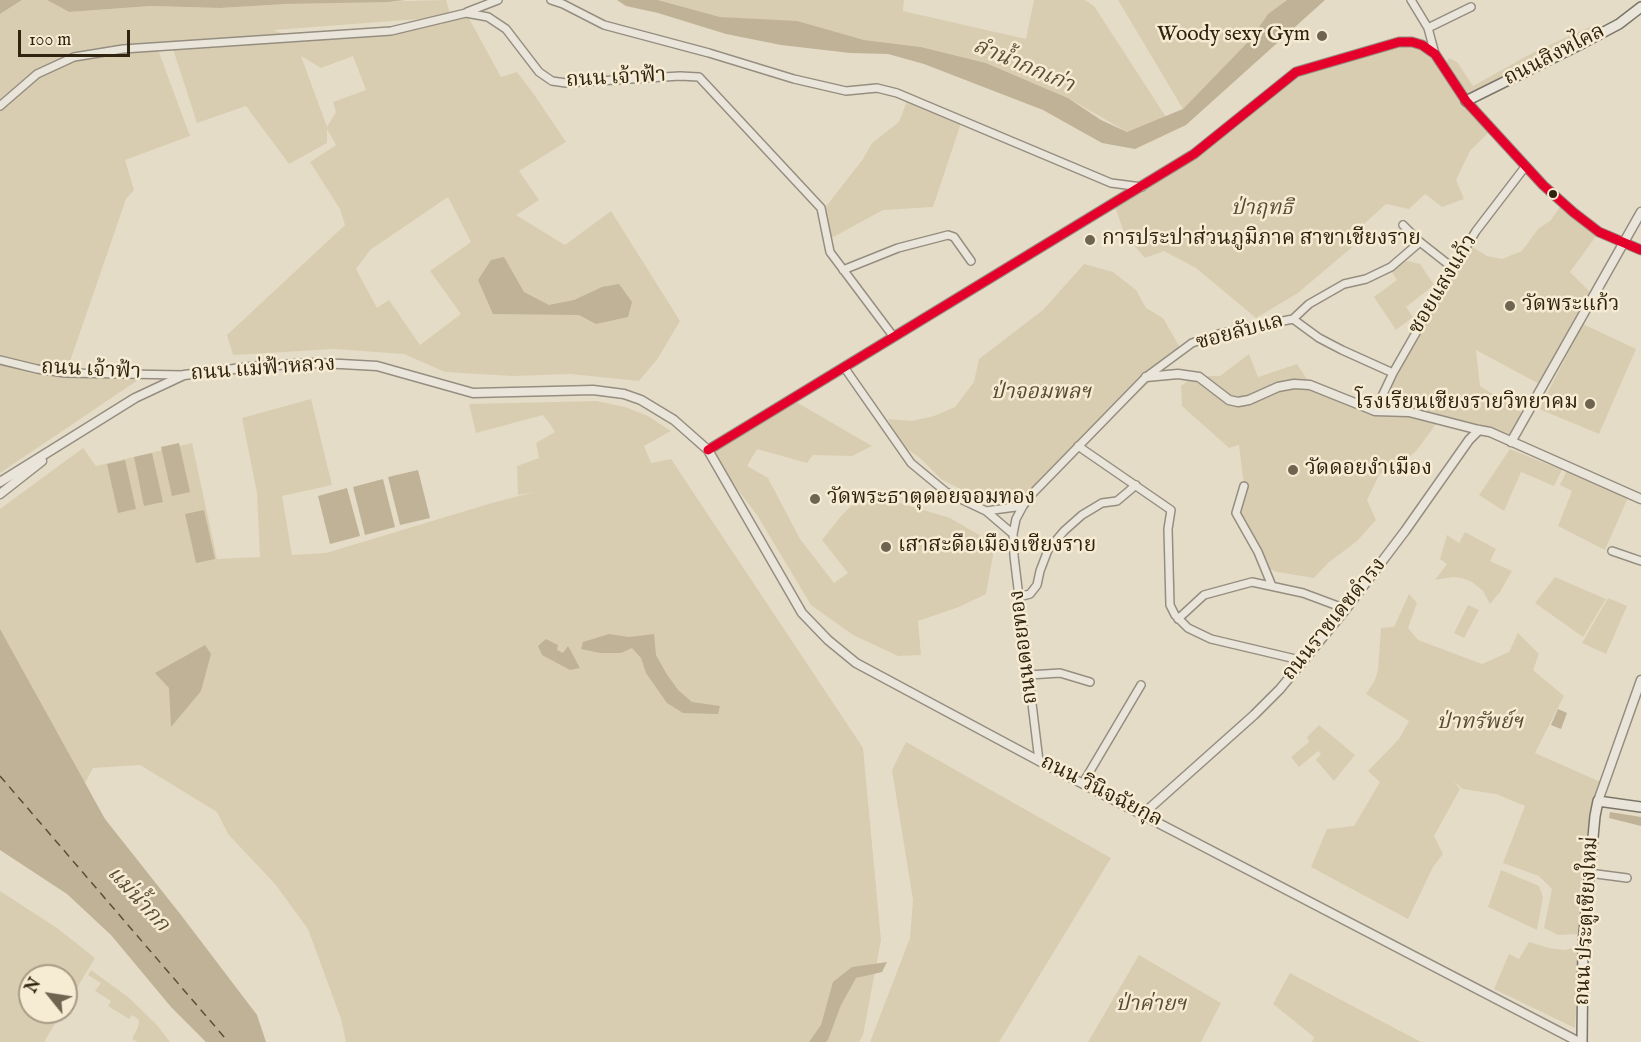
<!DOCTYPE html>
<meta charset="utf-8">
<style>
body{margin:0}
#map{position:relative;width:1641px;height:1042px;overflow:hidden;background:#e5dcc8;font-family:"IM FELL English",serif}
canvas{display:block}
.north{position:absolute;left:18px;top:964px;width:60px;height:60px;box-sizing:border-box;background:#f6ebd3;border:2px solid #a79b85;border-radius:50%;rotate:300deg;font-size:16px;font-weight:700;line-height:24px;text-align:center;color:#30230f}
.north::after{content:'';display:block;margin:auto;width:21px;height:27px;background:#6f6450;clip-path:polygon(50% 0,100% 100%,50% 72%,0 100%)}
.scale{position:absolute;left:18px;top:30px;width:112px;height:27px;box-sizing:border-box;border:3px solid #30230f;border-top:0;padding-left:8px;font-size:18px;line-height:21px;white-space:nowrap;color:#30230f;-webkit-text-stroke:4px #f6ebd3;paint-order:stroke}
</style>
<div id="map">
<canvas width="1641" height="1042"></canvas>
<div class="north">N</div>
<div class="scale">100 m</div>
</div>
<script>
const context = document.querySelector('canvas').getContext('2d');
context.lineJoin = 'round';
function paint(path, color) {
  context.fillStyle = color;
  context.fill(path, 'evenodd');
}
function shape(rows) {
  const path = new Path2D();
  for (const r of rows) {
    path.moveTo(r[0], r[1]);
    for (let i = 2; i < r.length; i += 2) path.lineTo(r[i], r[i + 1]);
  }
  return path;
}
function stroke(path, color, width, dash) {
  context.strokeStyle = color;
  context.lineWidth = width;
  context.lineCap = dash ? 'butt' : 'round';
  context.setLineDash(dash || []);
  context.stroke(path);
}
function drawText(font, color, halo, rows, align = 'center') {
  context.font = font + ' "IM FELL English","Noto Serif Thai",serif';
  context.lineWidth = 5;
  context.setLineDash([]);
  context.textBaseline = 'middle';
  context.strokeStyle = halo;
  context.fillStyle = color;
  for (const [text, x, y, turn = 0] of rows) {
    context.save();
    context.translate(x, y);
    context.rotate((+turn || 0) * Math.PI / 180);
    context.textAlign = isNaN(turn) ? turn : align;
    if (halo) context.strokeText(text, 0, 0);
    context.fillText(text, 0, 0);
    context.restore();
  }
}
paint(shape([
 [22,0,47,0,69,12,151,6,220,8,286,4,446,0,451,17,466,13,501,77,517,72,533,93,566,142,519,171,539,200,516,215,565,245,611,211,680,321,658,358,639,381,571,374,512,376,445,372,404,354,334,349,233,355,227,335,345,225,340,209,310,162,336,145,327,129,327,143,289,164,246,106,197,123,172,46,157,47,190,136,125,160,134,190,126,199,66,373,147,374,0,473,0,14],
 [446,17,391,31,294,39,274,30],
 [301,56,321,68,353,56,366,90,333,102,336,112,327,127],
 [448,197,471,242,430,271,461,314,420,345,389,300,377,308,356,269,370,250],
 [658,0,904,0,903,11,1026,39,1034,0,1085,0,1094,6,1166,117,1127,132,1068,98,986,63,921,47,864,40,797,22,720,17],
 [1118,0,1287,0,1268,14,1251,40,1183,109],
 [1594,25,1599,31,1466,102,1489,132,1470,151,1456,180,1464,199,1442,207,1425,194,1409,209,1386,204,1365,223,1351,248,1298,293,1256,318,1196,268,1164,251,1145,258,1125,235,1114,204,1194,154,1296,72,1399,42,1422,45,1443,66,1449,58,1457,62,1473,86,1536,51],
 [908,98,962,120,933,207,883,210,828,240,824,209,863,159,872,143,899,122],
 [1563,203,1599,232,1570,272,1594,296,1543,386,1476,350,1480,386,1526,415,1511,442,1439,420,1417,450,1389,475,1380,473,1367,500,1376,520,1357,541,1328,563,1314,578,1277,572,1264,567,1237,507,1244,486,1239,445,1229,448,1182,406,1181,386,1194,376,1220,376,1249,354,1258,377,1297,364,1311,385,1375,411,1469,245,1487,256,1502,259,1522,251,1538,229,1550,221],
 [1404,260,1420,264,1434,285,1406,307,1413,317,1396,330,1374,297,1397,280,1391,271],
 [1084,264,1113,272,1136,290,1146,308,1163,318,1182,351,1032,494,989,504,941,479,920,458,896,441,888,419,912,421,934,416,955,407,974,382,979,359,1043,310],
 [1583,324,1636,349,1599,434,1539,409],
 [311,399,332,485,282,496,292,555,326,553,492,503,534,492,518,495,517,466,539,458,536,443,555,432,550,424,543,415,476,433,469,404,596,401,625,407,648,416,671,431,644,446,651,463,671,459,863,748,881,940,863,1035,859,1042,346,1042,341,1019,308,929,275,884,228,834,217,812,140,765,93,768,85,783,55,739,0,680,0,509,83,448,96,466,192,443,217,559,260,557,257,493,242,418],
 [791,399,872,446,852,456,813,455,807,463,757,449,747,466,768,478,800,539,834,583,848,573,822,540,841,516,854,503,870,494,950,518,995,544,986,594,959,607,918,621,921,655,898,656,853,635,811,605,757,515,708,450],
 [1510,449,1562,470,1554,486,1521,472,1504,511,1479,495],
 [1567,470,1629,495,1605,550,1558,526,1572,491,1560,485],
 [1465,532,1496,549,1490,561,1512,571,1500,592,1490,604,1483,591,1472,582,1462,578,1453,577,1435,580,1447,564,1440,559,1447,535,1459,543],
 [1555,577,1606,599,1583,637,1535,603],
 [1409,594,1417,603,1408,628,1418,640,1482,664,1509,652,1518,633,1539,654,1533,670,1564,696,1535,753,1603,783,1590,816,1583,870,1578,934,1558,935,1544,928,1552,889,1539,876,1503,863,1525,806,1496,794,1463,789,1454,782,1460,789,1434,836,1443,854,1433,867,1408,919,1311,867,1327,829,1354,826,1380,782,1368,771,1399,739,1409,721,1366,694,1375,680,1378,670,1381,628,1394,627],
 [1608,598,1627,606,1606,654,1582,643],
 [1468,605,1479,610,1464,638,1454,633],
 [1319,725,1355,755,1334,781,1316,760,1321,754,1318,751,1299,767,1291,757,1309,742,1307,737],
 [906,742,1111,858,999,1042,870,1042,910,938,913,900,892,770],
 [1501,870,1539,886,1543,897,1537,930,1488,907],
 [0,891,57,928,95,958,66,1006,66,976,30,976,30,1012,62,1012,44,1042,0,1042],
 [1529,942,1549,948,1564,950,1579,947,1575,1028,1494,989,1509,954,1519,959],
 [1139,955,1221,1003,1201,1042,1088,1042],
 [91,970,128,997,157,1025,170,1042,138,1042,132,1039,138,1027,139,1020,132,1015,129,1019,108,1006,111,1001,95,991,101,983,88,975],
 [1290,973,1421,1042,1312,1042,1314,1037,1273,1004]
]), '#d9cdb1');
paint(shape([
 [0,0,22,0,0,14],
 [47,0,405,0,388,2,286,4,220,8,151,6,69,12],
 [617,0,658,0,720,17,797,21,864,40,921,47,986,63,1068,98,1101,120,1127,132,1183,109,1250,40,1268,14,1287,0,1325,0,1186,125,1135,149,1102,143,1043,110,924,64,888,54,850,53,781,45,726,34,658,13,626,6],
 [504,257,524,292,549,305,574,300,602,287,619,284,632,302,628,317,596,324,579,315,493,314,478,280,491,260],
 [179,443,190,492,172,496,161,447],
 [152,453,163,502,144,506,134,457],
 [125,460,136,509,118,513,107,464],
 [418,470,430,518,400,525,388,477],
 [383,479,395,527,365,535,353,487],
 [347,488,360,536,330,544,318,496],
 [204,510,215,559,196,563,185,514],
 [0,629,105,819,181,915,257,1015,266,1042,206,1042,171,1007,111,935,67,894,0,850],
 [609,634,629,637,654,634,656,655,666,673,678,690,692,702,720,706,718,714,683,713,667,703,646,673,641,658,632,648,621,653,600,653,581,649,583,642],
 [546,639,558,645,557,650,563,653,568,646,580,668,570,670,542,655,538,646],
 [205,645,211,654,201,691,171,727,169,688,155,673],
 [1558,709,1567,713,1561,729,1551,725],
 [1610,812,1641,817,1641,826,1609,818],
 [887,962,882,972,856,978,841,1005,828,1040,826,1042,809,1042,821,1025,833,982,852,967]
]), '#bfb296');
stroke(shape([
 [0,776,225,1038,226,1042]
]), '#5c4f37', 1.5, [8, 6]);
const minor = shape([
 [551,0,563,4,604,25,709,53,794,79,846,91,877,88,897,93,1111,183,1142,187],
 [1411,0,1428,28,1435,54],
 [467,12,498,0],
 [1428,28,1471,7],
 [0,106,37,74,74,57,123,49,391,31,466,13,488,17,506,29,539,72,552,81,566,83,680,76,699,77,821,208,830,252,893,336],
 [1403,225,1420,242,1453,268],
 [843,270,898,248,948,235,954,237,971,261],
 [1293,319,1319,338,1342,350,1393,373],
 [0,360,37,369,65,373,184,375],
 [844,367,911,463,946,492,986,511,1013,534],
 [1375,411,1393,373,1453,268,1476,231,1525,167],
 [1078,446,1171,510,1168,529,1170,605,1175,615,1188,628,1211,639,1304,661],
 [1244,486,1236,513,1258,552,1272,586],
 [986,511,1023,506],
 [1612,551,1641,561],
 [1019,597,1030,594,1037,585,1040,571,1048,550,1064,531,1082,515,1102,503,1117,501,1136,485],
 [1178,619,1204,595,1252,582,1303,593,1346,609],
 [1029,675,1060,673,1090,682],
 [1039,761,1014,556,1013,534,1016,519,1023,506,1032,494,1146,377,1192,343,1222,333,1293,319,1309,304,1344,284,1366,279,1391,267,1420,242],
 [1083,783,1141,685],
 [1589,873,1627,878]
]);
const tertiary = shape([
 [1146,377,1178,374,1199,377,1229,400,1238,402,1249,400,1278,387,1294,384,1310,385,1375,411,1409,412,1479,430,1490,432,1641,499],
 [1511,442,1641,212],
 [708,450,1194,154,1296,72,1399,42,1412,42,1422,45,1435,54,1466,101,1543,185,1573,212,1599,232,1641,250],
 [0,482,135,398,184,375,259,366,315,363,341,364,377,366,473,393,593,390,624,394,641,400,674,420,708,450,802,613,828,640,856,663,1039,761,1579,1042],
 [0,494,42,461],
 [1598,801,1641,680],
 [1143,814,1254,715,1280,689,1346,609,1405,531,1469,440,1479,430]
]);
const secondary = shape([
 [1466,101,1583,43,1619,24,1641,7],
 [1582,1042,1583,943,1595,816,1598,801,1641,807]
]);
stroke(minor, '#958e80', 10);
stroke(tertiary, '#958e80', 11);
stroke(secondary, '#7b7568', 12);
stroke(minor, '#eae5db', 7);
stroke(tertiary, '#eae5db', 8);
stroke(secondary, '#eae5db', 9);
stroke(shape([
 [708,450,1194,154,1296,72,1399,42,1412,42,1422,45,1435,54,1466,101,1543,185,1573,212,1599,232,1641,250]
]), '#e4002b', 9);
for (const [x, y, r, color] of [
 [1322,36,6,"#6f6450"],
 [1553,194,5,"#30230f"],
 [1090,240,6,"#6f6450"],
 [1510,306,6,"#6f6450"],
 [1590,404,6,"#6f6450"],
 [1293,470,6,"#6f6450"],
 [815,499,6,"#6f6450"],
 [886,547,6,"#6f6450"]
]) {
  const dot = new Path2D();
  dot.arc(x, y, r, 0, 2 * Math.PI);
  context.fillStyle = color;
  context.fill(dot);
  stroke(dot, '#f6ebd3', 2);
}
drawText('21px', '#30230f', '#f6ebd3', [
 ["Woody sexy Gym",1310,36,"right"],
 ["การประปาส่วนภูมิภาค สาขาเชียงราย",1102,240],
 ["วัดพระแก้ว",1522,306],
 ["โรงเรียนเชียงรายวิทยาคม",1578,404,"right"],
 ["วัดดอยงำเมือง",1305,470],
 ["วัดพระธาตุดอยจอมทอง",827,499],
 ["เสาสะดือเมืองเชียงราย",898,547]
], 'left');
drawText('21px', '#30230f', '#f6ebd3', [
 ["ถนนสิงหไคล",1555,56,-27],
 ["ถนน เจ้าฟ้า",616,79,-3],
 ["ซอยแสงแก้ว",1444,285,-59],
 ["ซอยลับแล",1240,333,-15],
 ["ถนน แม่ฟ้าหลวง",263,370,-4],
 ["ถนน เจ้าฟ้า",91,371,3],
 ["ถนนราชเดชดำรง",1335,620,-51],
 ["ถนนดอยทอง",1025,647,-97],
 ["ถนน วินิจฉัยกุล",1101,792,27],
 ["ถนน ประตูเชียงใหม่",1588,921,-87]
]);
drawText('italic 21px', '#584a33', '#f6ebd3', [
 ["ป่าฤทธิ",1262,210],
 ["ป่าจอมพลฯ",1041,394],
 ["ป่าทรัพย์ฯ",1480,724],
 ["ป่าค่ายฯ",1151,1006]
]);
drawText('italic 22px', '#5c4f37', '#f6ebd3', [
 ["ลำน้ำกกเก่า",1023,67,23],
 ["แม่น้ำกก",137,900,47]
]);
</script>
